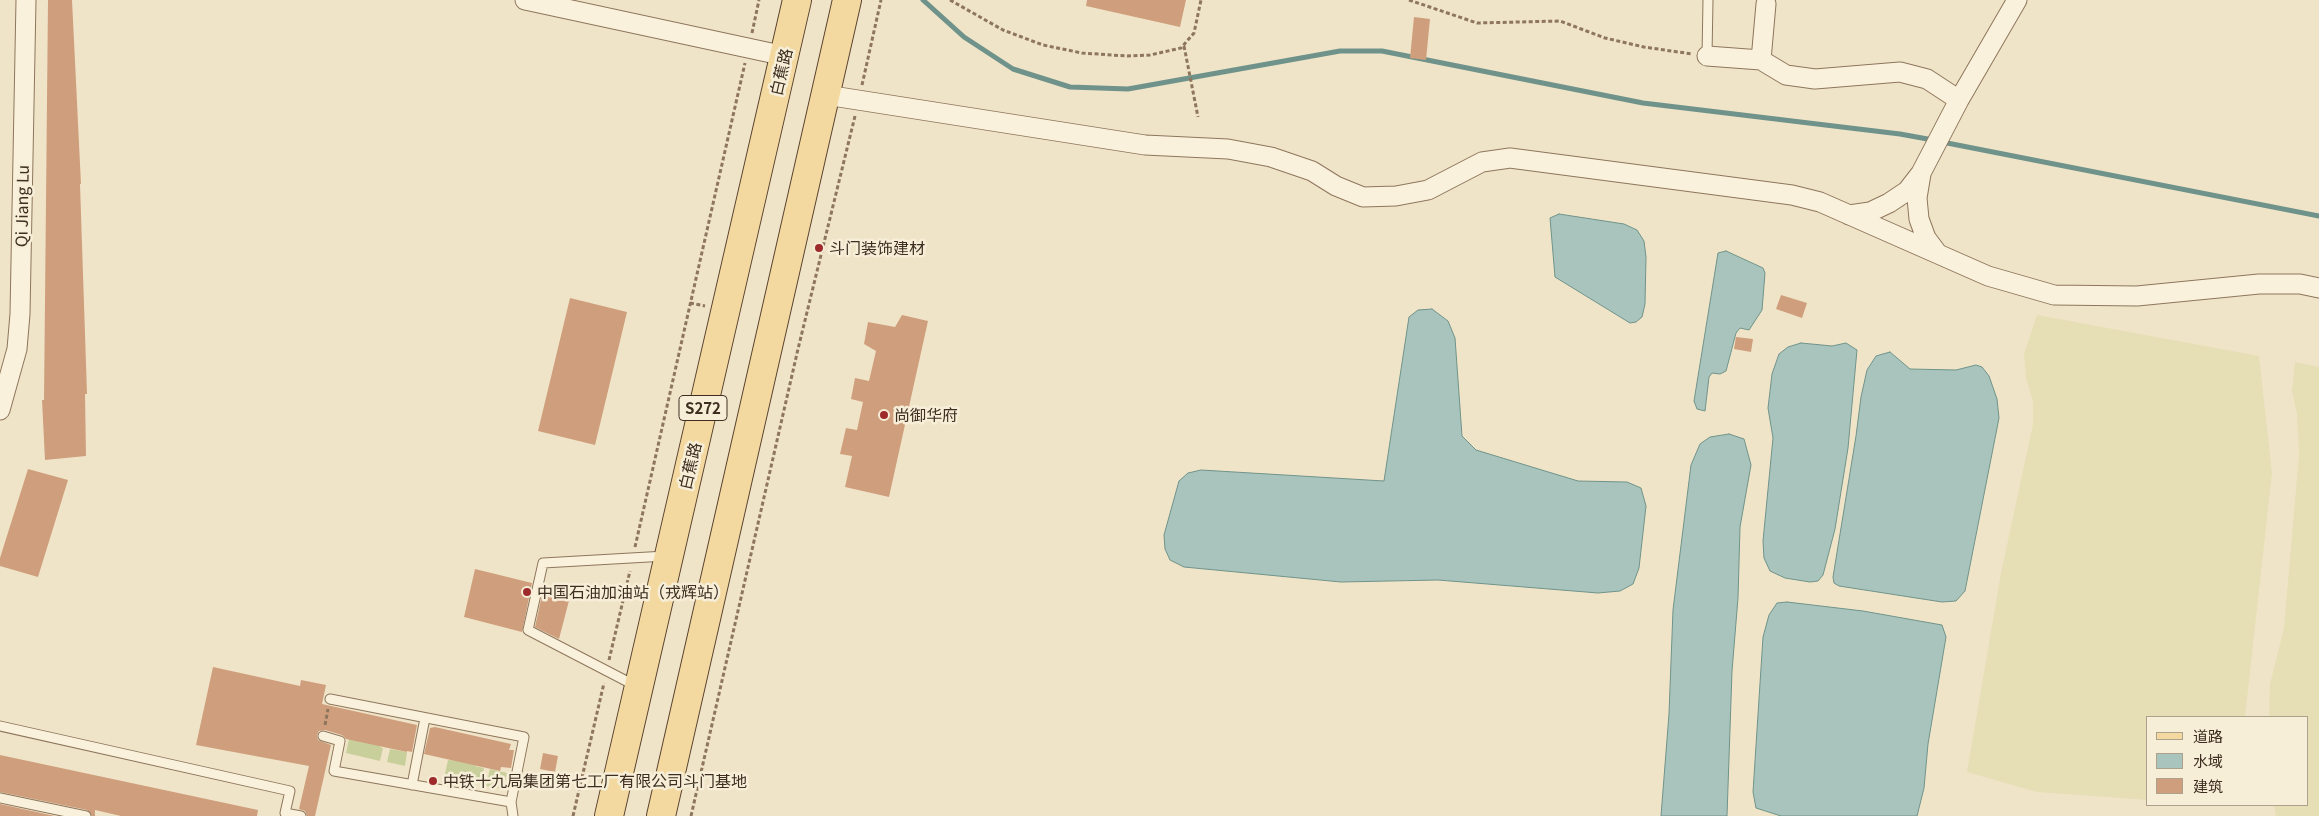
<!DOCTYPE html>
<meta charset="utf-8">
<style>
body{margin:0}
#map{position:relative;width:2319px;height:816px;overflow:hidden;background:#f0e4c8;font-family:Georgia,"Noto Sans SC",serif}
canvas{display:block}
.legend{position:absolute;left:2146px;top:716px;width:162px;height:90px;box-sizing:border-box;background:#f7eed8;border:1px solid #ada18e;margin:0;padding:6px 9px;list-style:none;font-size:15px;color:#3d2e20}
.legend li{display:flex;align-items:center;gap:10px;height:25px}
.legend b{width:25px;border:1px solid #ada18e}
</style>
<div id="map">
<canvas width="2319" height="816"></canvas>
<ul class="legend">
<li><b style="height:6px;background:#f3d9a0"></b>道路</li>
<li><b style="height:14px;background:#a9c4bc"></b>水域</li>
<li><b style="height:14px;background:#cf9f7d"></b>建筑</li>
</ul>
</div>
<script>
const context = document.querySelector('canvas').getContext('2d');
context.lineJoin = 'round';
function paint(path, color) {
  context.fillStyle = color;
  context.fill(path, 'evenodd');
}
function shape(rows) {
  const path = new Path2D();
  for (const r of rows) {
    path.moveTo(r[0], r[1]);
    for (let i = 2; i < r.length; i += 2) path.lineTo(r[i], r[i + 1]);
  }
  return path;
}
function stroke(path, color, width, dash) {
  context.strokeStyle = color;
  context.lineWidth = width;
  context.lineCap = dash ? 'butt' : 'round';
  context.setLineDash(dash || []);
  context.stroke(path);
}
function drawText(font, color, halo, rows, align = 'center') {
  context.font = font + ' Georgia,"Noto Sans SC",serif';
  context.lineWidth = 5;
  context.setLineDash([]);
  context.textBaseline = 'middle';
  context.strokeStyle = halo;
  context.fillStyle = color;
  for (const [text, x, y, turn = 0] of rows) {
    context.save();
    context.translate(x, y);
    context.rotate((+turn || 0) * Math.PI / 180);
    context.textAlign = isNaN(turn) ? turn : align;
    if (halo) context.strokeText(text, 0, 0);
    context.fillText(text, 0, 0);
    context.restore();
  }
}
paint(shape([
 [2037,315,2259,356,2272,473,2245,717,2148,717,2148,800,2037,792,1967,772,2001,573,2033,424,2033,402,2026,378,2024,354],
 [2295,362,2319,367,2319,816,2276,816,2274,805,2308,805,2308,717,2269,717,2270,684,2284,628,2299,455,2297,414,2292,391]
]), '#e6deb5');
paint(shape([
 [349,739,381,742,380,747,383,748,380,761,346,753],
 [390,749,407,752,405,766,387,762],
 [448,760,476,761,475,766,484,768,481,782,445,774],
 [490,769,507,773,503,789,486,786]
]), '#c9cf9b');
const water = shape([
 [1559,214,1624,224,1637,230,1644,241,1646,257,1645,304,1642,317,1636,322,1630,323,1555,277,1550,218,1559,214],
 [1726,251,1763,268,1765,273,1762,310,1749,330,1740,328,1736,333,1726,371,1720,374,1712,373,1709,377,1705,411,1697,409,1694,401,1718,253,1726,251],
 [1432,309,1448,321,1455,338,1462,436,1476,450,1578,481,1627,482,1641,488,1646,506,1639,568,1633,584,1620,591,1598,593,1438,580,1341,582,1184,567,1170,560,1165,549,1164,535,1179,481,1188,473,1201,470,1384,481,1409,317,1418,310,1432,309],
 [1801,343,1832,346,1846,343,1857,350,1848,448,1835,529,1823,575,1818,581,1810,582,1785,578,1770,571,1764,558,1763,541,1773,438,1768,408,1772,374,1779,354,1788,347,1801,343],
 [1890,352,1910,369,1956,370,1976,365,1982,367,1989,376,1997,399,1999,418,1965,591,1956,601,1942,602,1839,586,1834,583,1833,577,1856,436,1861,397,1867,370,1876,356,1890,352],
 [1729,434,1744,439,1751,465,1740,527,1738,598,1732,671,1727,816,1661,816,1669,714,1673,610,1691,465,1700,444,1710,437,1729,434],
 [1787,602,1863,611,1942,625,1946,637,1928,744,1924,788,1917,816,1781,816,1756,808,1753,792,1763,637,1769,615,1777,603,1787,602]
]);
paint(water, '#a9c4bc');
stroke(water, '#6f938a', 1);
stroke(shape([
 [923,0,964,37,1013,69,1070,87,1128,89,1340,51,1382,51,1643,103,1900,134,1933,140],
 [1942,142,2319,216]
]), '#6f938a', 5);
paint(shape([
 [48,0,72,0,81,184,80,184,87,394,85,394,86,456,45,460,42,400,44,400],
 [1087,0,1186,0,1180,27,1086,6],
 [1414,17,1430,19,1426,60,1410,58],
 [1781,295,1807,303,1802,318,1776,309],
 [570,298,627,312,595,445,538,431],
 [902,315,928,321,889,497,845,487,852,456,840,454,846,428,857,430,863,402,851,399,855,378,869,381,876,351,864,344,868,322,895,327],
 [1736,337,1753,339,1751,352,1734,349],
 [28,469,68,480,38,577,0,566,0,558],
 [475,569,532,583,522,632,464,617],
 [544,586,571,593,559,639,535,627],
 [213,667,300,686,301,680,326,685,322,704,417,725,412,752,407,751,407,752,346,739,342,735,325,730,319,731,317,735,318,740,331,745,315,816,307,816,305,811,299,809,309,766,196,745],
 [435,727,511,744,509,750,514,750,511,768,501,767,500,771,424,754,430,728],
 [543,753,558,756,555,772,540,769],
 [0,755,258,810,257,816,121,816,95,810,95,816,92,816,87,810,0,792],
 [0,804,55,816,0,816]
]), '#cf9f7d');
const lane = shape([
 [1707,56,1708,0],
 [636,686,528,630,543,563,666,556],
 [330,699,524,737,511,802,513,816],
 [0,726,290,791,285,813,301,816],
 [323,736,340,741,334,771,511,802],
 [412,785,425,718],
 [0,798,86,816]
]);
const street = shape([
 [525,0,785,56],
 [1707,56,1761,60,1786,75,1815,79,1900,72,1927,79,1959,100],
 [1761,60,1766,4],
 [826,95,1145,145,1228,149,1271,157,1312,171,1336,186,1363,197,1396,196,1428,190,1482,162,1510,158,1792,195,1820,202,1988,276,2054,295,2137,296,2259,284,2300,284,2319,288],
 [1921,174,1917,198,1919,219,1926,238,1938,254],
 [1849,215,1870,212,1889,203,1907,191,1921,173,1959,100,2017,0],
 [0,410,17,349,20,314,26,0]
]);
const primary = shape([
 [609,816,797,0],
 [661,816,847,0]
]);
stroke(lane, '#8d765c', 11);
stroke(street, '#8d765c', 21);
stroke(primary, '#5b4430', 30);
stroke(shape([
 [950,0,1003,30,1043,45,1082,53,1127,56,1150,55,1181,48,1194,33,1201,0],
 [1409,0,1477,23,1560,21,1605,38,1644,47,1692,54],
 [752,33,759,0],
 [1184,46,1198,117],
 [862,85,881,0],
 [690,303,705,306],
 [635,547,745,63],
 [609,660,630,571],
 [325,725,328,709],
 [573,816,604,683],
 [691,816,798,349,855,116]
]), '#8d765c', 3, [4, 2.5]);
stroke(lane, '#faf1dc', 9);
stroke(street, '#faf1dc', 19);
stroke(primary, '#f3d9a0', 28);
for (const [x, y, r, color] of [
 [819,248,5,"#9e2a2b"],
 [884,415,5,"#9e2a2b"],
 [527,592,5,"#9e2a2b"],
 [433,781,5,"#9e2a2b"]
]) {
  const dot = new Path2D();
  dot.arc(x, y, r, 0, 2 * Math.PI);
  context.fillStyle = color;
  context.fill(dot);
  stroke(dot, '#f7eed8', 2);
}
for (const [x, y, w] of [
 [703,408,48]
]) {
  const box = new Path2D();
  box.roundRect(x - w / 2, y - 12.5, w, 25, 4);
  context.fillStyle = '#f7eed8';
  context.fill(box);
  stroke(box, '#3d2e20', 1);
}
drawText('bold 15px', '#3d2e20', null, [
 ["S272",703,408]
]);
drawText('16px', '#3d2e20', '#f7eed8', [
 ["白蕉路",781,72,-77],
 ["Qi Jiang Lu",22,206,-89],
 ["白蕉路",690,466,-77]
]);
drawText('16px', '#3d2e20', '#f7eed8', [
 ["斗门装饰建材",829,248],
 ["尚御华府",894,415],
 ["中国石油加油站（戎辉站）",537,592],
 ["中铁十九局集团第七工厂有限公司斗门基地",443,781]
], 'left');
</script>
